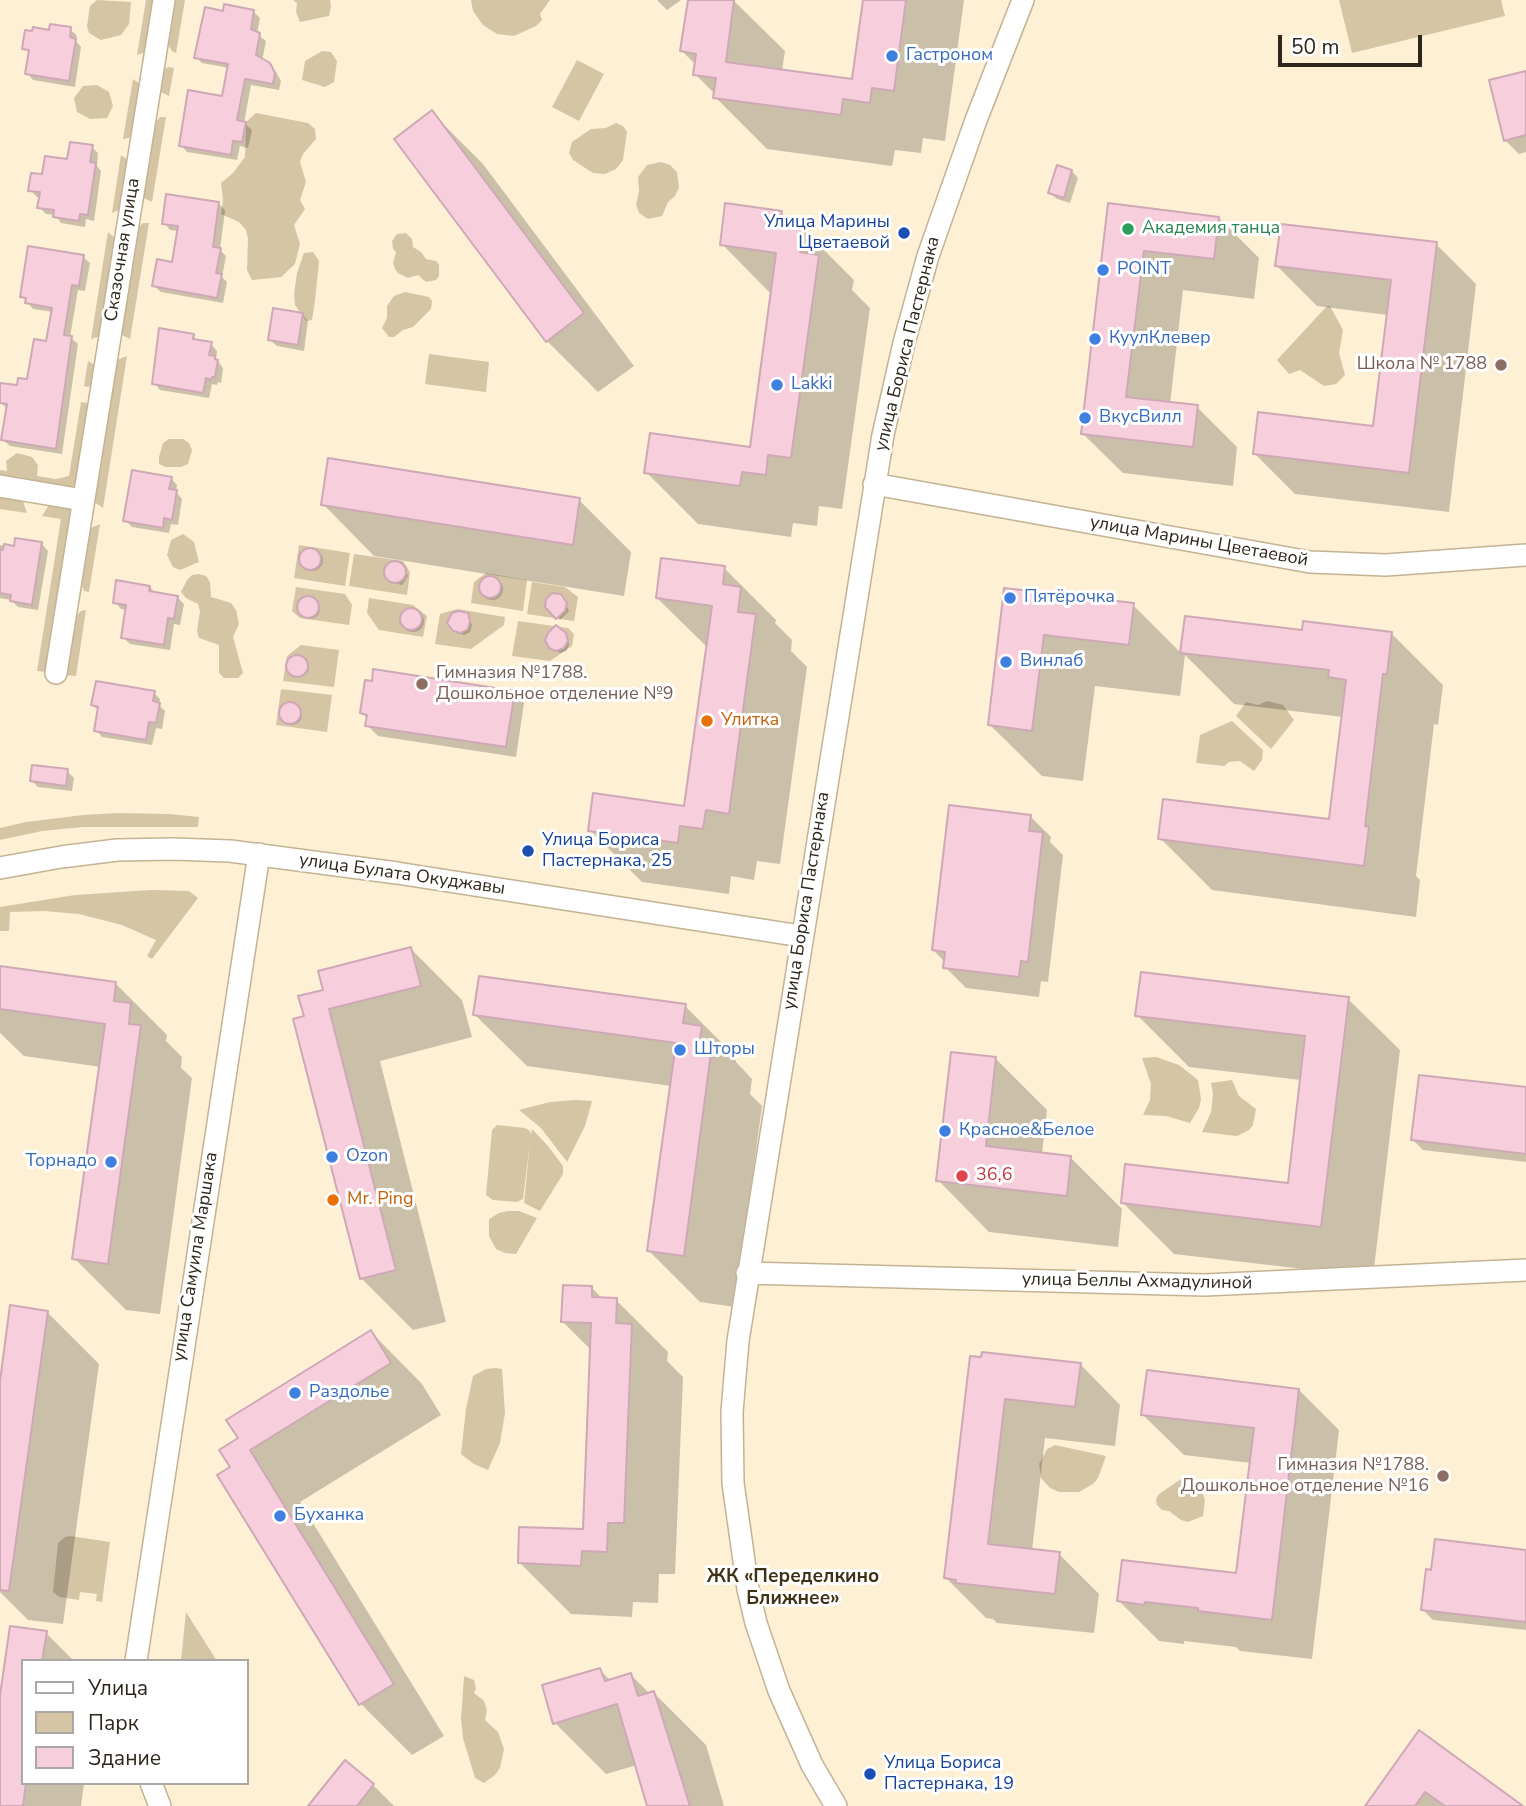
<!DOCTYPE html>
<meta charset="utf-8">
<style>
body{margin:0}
#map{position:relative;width:1526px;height:1806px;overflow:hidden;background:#fdf0d5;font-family:"Nunito Sans",sans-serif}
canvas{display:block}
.legend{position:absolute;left:21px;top:1659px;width:228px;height:126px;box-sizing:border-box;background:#fff;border:2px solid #aba8a3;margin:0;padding:9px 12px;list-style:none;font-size:21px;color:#2d261a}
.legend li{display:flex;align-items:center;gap:14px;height:35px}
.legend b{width:35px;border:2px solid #aba8a3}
.scale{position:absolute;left:1278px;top:35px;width:144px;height:32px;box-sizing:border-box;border:4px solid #2d261a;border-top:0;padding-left:9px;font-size:21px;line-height:24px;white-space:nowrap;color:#2d261a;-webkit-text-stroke:5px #fff;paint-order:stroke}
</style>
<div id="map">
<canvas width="1526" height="1806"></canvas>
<ul class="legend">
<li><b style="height:9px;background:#fff"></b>Улица</li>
<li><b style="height:19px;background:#d5c5a5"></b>Парк</li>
<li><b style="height:19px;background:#f7cfdc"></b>Здание</li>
</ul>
<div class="scale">50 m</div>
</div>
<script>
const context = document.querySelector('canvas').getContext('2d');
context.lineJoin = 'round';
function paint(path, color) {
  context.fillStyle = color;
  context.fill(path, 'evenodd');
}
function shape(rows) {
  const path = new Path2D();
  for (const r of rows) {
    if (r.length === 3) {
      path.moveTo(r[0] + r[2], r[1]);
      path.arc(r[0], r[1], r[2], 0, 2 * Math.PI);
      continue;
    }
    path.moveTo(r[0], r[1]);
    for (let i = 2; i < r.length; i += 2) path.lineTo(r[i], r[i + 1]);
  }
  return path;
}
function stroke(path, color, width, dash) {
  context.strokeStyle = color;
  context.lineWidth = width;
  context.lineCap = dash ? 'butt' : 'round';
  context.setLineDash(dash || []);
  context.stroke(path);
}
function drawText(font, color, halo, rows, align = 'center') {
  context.font = font + ' "Nunito Sans",sans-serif';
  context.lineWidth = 6;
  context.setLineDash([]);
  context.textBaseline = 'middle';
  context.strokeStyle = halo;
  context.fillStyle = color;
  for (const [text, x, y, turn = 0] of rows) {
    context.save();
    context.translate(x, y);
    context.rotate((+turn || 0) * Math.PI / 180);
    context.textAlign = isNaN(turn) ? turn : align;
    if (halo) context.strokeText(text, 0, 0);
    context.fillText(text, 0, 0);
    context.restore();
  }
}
paint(shape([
 [97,0,131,2,129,24,121,35,101,40,89,33,87,26,90,6],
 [146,0,156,0,146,52,137,55],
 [173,0,185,0,176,53,172,51,167,43],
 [293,0,330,0,331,6,329,16,300,22,296,12,297,3],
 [471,0,550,0,540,14,542,20,536,26,514,36,497,34,483,25,473,11],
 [1339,0,1501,0,1505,16,1352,53],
 [322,51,331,52,337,61,334,82,325,87,302,80,305,61],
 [577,60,604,74,579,121,552,107],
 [169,67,174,68,169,96,161,92,159,87,162,74,164,69],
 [133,79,141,85,132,137,123,139],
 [97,85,109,92,113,106,107,118,90,119,77,112,74,98,83,86],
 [256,113,308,123,315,129,316,139,303,154,300,162,306,182,300,200,305,209,294,225,300,244,295,264,281,277,252,280,247,270,248,239,246,230,239,222,221,214,223,199,221,183,233,173,245,157,246,122],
 [160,117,166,117,152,202,144,198,143,192,153,126],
 [616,123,623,126,627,132,623,160,616,169,605,174,593,173,573,160,569,153,572,142,591,129,606,128],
 [121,155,128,160,121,209,112,213],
 [661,162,670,165,677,172,679,187,675,196,668,202,662,216,648,219,639,213,636,204,639,192,638,177,647,165],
 [143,223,149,223,130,339,122,335,121,329,136,230],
 [108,232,116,239,100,336,91,339],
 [406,233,412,239,413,247,421,252,426,259,436,261,439,265,439,276,436,280,426,282,418,275,408,278,398,273,395,269,393,263,396,252,393,249,392,241,397,234],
 [313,252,319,261,315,301,312,320,306,321,295,305,294,294,297,273,304,253],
 [405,292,429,297,432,301,431,309,413,327,403,330,394,337,389,337,382,328,387,318,387,306,394,296],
 [1327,306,1330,306,1343,330,1339,353,1345,375,1336,384,1324,386,1300,370,1289,374,1277,360],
 [429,354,489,362,486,392,425,384],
 [127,356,103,508,94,502,94,497,115,366,117,360],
 [88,361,95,365,93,385,88,387,84,386],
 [81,402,87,403,89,408,77,485,69,487,0,476,0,470,7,471,6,461,17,453,32,457,38,465,37,476,56,479,69,476],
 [169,439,183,439,189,443,192,450,188,464,181,467,166,467,159,464,159,457,163,443],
 [0,496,23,501,27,513,0,509],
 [49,505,68,508,71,512,46,672,37,671,61,519,42,516],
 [100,524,89,592,84,591,80,582,88,532,91,528],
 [183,534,194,542,199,562,180,570,173,567,167,555,171,540],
 [299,545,350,553,345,586,294,578],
 [354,554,403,561,410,572,407,595,349,586],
 [486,573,527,580,523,611,471,603,474,582],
 [199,574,206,576,210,582,211,597,231,603,236,610,239,624,233,637,243,673,238,678,224,678,219,673,219,645,199,638,197,631,200,611,198,604,186,598,181,592,187,580,192,575],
 [532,582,565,587,578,597,574,621,527,614],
 [296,587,345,594,352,605,349,625,300,618,292,611],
 [369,598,413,605,427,616,423,637,379,630,367,613],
 [457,609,505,617,504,625,471,649,435,644,440,614],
 [86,610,76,676,65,675,74,618,81,611],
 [518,621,568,628,574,634,572,646,550,661,512,656],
 [301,645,339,650,334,687,283,681,287,656],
 [281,689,332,695,327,732,276,725],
 [1267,701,1283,705,1294,720,1271,749,1236,716,1246,702,1258,705],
 [1232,721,1263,750,1262,760,1254,771,1240,761,1229,762,1224,766,1196,763,1200,735],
 [118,813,169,814,199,817,198,827,83,827,42,831,0,840,0,828,26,822,83,815],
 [151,890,189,891,198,898,152,959,147,956,156,940,122,925,79,914,44,911,10,912,9,931,0,931,0,907,75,895],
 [1156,1057,1179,1065,1198,1080,1201,1099,1199,1108,1190,1123,1166,1116,1143,1115,1150,1100,1151,1084,1142,1058],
 [1232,1080,1239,1096,1256,1109,1253,1125,1249,1130,1237,1136,1202,1132,1211,1112,1213,1094,1211,1083],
 [576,1100,592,1101,585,1126,567,1162,541,1128,519,1110,550,1102],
 [497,1125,525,1128,530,1131,531,1135,532,1129,548,1146,563,1166,563,1174,540,1211,524,1203,530,1143,523,1199,517,1202,493,1200,486,1195,492,1130],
 [508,1211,519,1211,537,1218,516,1254,505,1253,496,1249,489,1236,489,1219,499,1213],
 [496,1368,502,1369,505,1413,500,1443,488,1470,474,1464,461,1454,466,1409,473,1376,486,1369],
 [1055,1445,1106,1456,1098,1478,1093,1484,1079,1492,1059,1492,1050,1488,1041,1478,1039,1464,1047,1449],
 [1187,1475,1198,1481,1205,1500,1203,1516,1188,1522,1181,1520,1169,1511,1162,1510,1157,1505,1156,1499,1159,1494],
 [70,1536,110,1542,102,1602,96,1601,97,1594,80,1592,79,1600,59,1597,53,1592,58,1543,65,1537],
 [186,1612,217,1661,181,1661],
 [464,1676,474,1680,476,1689,474,1693,484,1701,487,1710,485,1720,498,1732,504,1749,500,1768,495,1775,484,1783,475,1778,463,1738,461,1719]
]), '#d5c5a5');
paint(shape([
 [657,0,681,0,667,10],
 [689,0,733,0,785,51,782,71,854,81,865,0,964,0,945,141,923,138,921,153,895,150,892,166,767,149,715,97,715,94,695,74,696,65,682,51],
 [253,11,260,18,257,34,266,41,262,61,276,72,281,81,279,90,251,85,244,123,252,130,248,148,240,146,237,160,187,152,181,145,224,98,229,68,202,63,196,57,225,13],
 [70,29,77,36,76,41,81,47,75,87,33,80,27,73,30,54,24,48,50,32],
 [1526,73,1526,152,1519,154,1505,140],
 [432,113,483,164,634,366,598,392,547,341],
 [92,147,98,153,97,166,101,171,94,221,86,219,85,227,61,223,55,215,46,214,39,207,41,197,37,197,30,190,44,176],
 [1072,171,1078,178,1070,203,1057,199,1050,193],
 [218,203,225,210,220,250,226,256,222,277,227,282,223,303,161,292,154,286,173,264,179,231,170,230,164,223],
 [1110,205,1219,218,1259,258,1254,299,1183,290,1170,404,1197,407,1237,447,1233,486,1123,473,1082,433],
 [781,213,796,227,802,228,854,280,852,290,870,308,842,509,819,506,817,526,793,523,791,537,698,524,646,472,751,449,772,295,722,244],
 [1436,244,1476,284,1449,512,1295,494,1255,454,1375,428,1388,315,1317,306,1277,266],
 [83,257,90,263,85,291,78,290,70,337,78,344,62,454,10,446,3,440,8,409,0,402,0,399,28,381,48,343,53,312,33,309,22,296],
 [302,314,308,321,304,351,277,346,270,340],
 [193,336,199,342,211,344,217,351,216,359,223,368,221,383,218,382,217,385,212,384,209,398,160,390,154,383],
 [171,478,177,485,176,492,182,499,178,525,171,524,169,533,132,527,125,520],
 [579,500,631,552,624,596,374,556,323,504],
 [42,544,48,551,38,610,18,607,11,600,0,598,0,545,15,548],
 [312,560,11],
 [395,563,405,569,408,576,402,585,393,583,386,570,389,565],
 [724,568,776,620,775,623,792,640,791,651,807,667,780,864,757,861,754,880,731,876,729,894,642,882,590,830,686,808,708,648,657,598],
 [492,589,11],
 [150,587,156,594,177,597,184,604,180,625,174,624,170,650,130,644,123,637,127,610,121,609,115,602],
 [1006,590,1133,605,1182,654,1186,618,1303,632,1391,633,1443,685,1438,725,1434,724,1416,876,1420,880,1416,917,1212,890,1160,838,1331,821,1343,717,1234,704,1185,655,1180,696,1095,686,1083,781,1042,776,990,725],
 [563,598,569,611,560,620,547,606],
 [310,609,10],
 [413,621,11],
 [468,614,472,625,470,632,464,635,457,633,454,630],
 [556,627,568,638,569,645,566,651,560,653,550,647],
 [299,667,10],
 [514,692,524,703,516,757,378,736,367,725,368,719,362,713],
 [154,693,160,699,159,705,165,711,162,729,156,728,152,745,102,737,96,730,99,711,93,705],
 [292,715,10],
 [67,771,74,778,72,791,38,787,32,781],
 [1030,816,1051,837,1050,842,1063,855,1048,982,1041,981,1039,997,966,988,945,967,945,962,933,950],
 [411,949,462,1000,472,1037,380,1061,446,1322,413,1330,362,1279,296,1020,306,1018,326,991],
 [0,968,115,983,167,1035,166,1041,182,1057,181,1068,192,1078,160,1314,126,1310,74,1258,101,1067,24,1056,0,1033],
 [1348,999,1400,1050,1373,1277,1174,1254,1122,1202,1289,1185,1301,1080,1189,1067,1137,1015],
 [685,1006,736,1057,736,1062,752,1079,750,1094,762,1106,735,1307,700,1302,649,1251,671,1086,527,1066,475,1015],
 [996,1059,1047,1110,1042,1154,1070,1157,1122,1209,1118,1247,989,1232,938,1180],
 [1526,1089,1526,1162,1423,1150,1413,1140],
 [591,1287,604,1300,616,1300,668,1352,667,1361,683,1377,675,1574,659,1574,658,1603,633,1602,632,1617,571,1614,520,1563,584,1531,591,1350,563,1322],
 [47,1312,99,1364,63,1624,28,1620,0,1592,0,1393],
 [371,1332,422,1384,441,1415,300,1502,444,1736,412,1755,361,1704,232,1468,240,1439],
 [972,1358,1080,1364,1120,1405,1115,1446,1045,1438,1032,1551,1059,1554,1099,1594,1094,1633,997,1623,993,1619,986,1618,946,1578],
 [1299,1390,1339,1430,1312,1659,1240,1651,1236,1647,1184,1641,1184,1644,1159,1641,1119,1601,1238,1575,1251,1463,1184,1455,1143,1415],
 [1526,1551,1526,1630,1433,1620,1423,1610],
 [11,1628,46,1633,74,1661,23,1661,23,1783,84,1783,81,1806,0,1806,0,1708],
 [600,1670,611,1681,631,1675,650,1694,654,1693,706,1745,724,1806,649,1806,637,1765,606,1774,555,1723],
 [1420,1733,1520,1806,1367,1806],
 [345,1763,373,1785,394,1806,310,1806]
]), '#0003');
const building = shape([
 [688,0,734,0,726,62,852,79,863,0,906,0,894,91,872,88,870,103,843,99,841,115,713,98,716,78,693,75,696,54,680,51,688,0],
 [224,4,254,10,251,29,260,33,256,55,270,63,275,73,273,84,245,79,237,120,246,122,242,142,233,141,231,155,179,146,188,90,222,96,228,64,194,58,205,7,223,11,224,4],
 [50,24,71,27,70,37,76,39,69,81,25,74,29,50,22,49,25,30,32,31,33,27,49,30,50,24],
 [1526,71,1526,135,1504,141,1489,80,1526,71],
 [432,110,584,313,546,342,394,139,432,110],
 [70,142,93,145,90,162,96,163,88,215,80,214,79,221,53,217,54,210,37,208,40,192,28,191,31,173,42,174,45,156,67,159,70,142],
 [1057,165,1072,170,1064,198,1048,193,1057,165],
 [166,194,219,202,213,247,221,248,216,273,222,274,217,298,152,286,157,259,172,262,178,226,162,224,166,194],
 [725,203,782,211,780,223,803,227,800,252,819,255,791,458,768,455,766,475,742,472,740,486,644,473,650,433,750,447,776,253,720,245,725,203],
 [1108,203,1219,217,1214,259,1144,251,1126,397,1198,405,1193,447,1081,434,1108,203],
 [1281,224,1437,242,1409,473,1253,454,1258,412,1373,426,1375,410,1391,280,1275,266,1281,224],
 [28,246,84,255,79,286,72,285,64,335,72,336,56,449,1,440,7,404,0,403,0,383,17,385,18,378,27,379,34,339,46,341,52,308,25,303,26,298,20,297,28,246],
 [273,308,303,313,298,345,268,340,273,308],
 [159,328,194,334,193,339,212,342,209,355,215,356,215,359,218,360,215,377,212,377,211,380,206,378,203,393,152,384,159,328],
 [328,458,580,498,573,545,321,505,328,458],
 [132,470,172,477,169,489,177,490,172,520,164,518,163,528,123,521,132,470],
 [15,538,42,542,32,605,10,601,11,595,0,593,0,549,3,550,4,544,14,546,15,538],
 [310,559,11],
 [661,558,725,566,723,584,741,587,738,612,756,614,729,814,706,810,703,829,680,826,678,843,588,831,593,793,684,806,712,606,656,598,661,558],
 [395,572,11],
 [490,587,11],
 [116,580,150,586,149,591,178,596,174,619,168,618,164,645,121,638,126,605,113,603,116,580],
 [1004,588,1134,603,1129,645,1044,635,1032,731,988,725,1004,588],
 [552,593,561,594,567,603,565,611,556,619,545,607,546,599,552,593],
 [308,607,11],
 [411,619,11],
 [459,611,468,613,470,621,468,629,461,633,453,631,447,623,452,613,459,611],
 [1185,616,1302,630,1303,621,1392,632,1387,674,1383,674,1365,826,1369,827,1364,866,1158,839,1163,799,1329,819,1346,680,1328,677,1329,670,1180,653,1185,616],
 [556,625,566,633,568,641,564,648,556,651,549,648,545,640,548,633,556,625],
 [297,666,11],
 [373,669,515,691,506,747,365,726,367,715,360,713,365,680,372,681,373,669],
 [96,681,155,691,153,701,160,703,156,723,149,722,146,740,94,731,98,707,91,705,96,681],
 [290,713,11],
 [32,765,68,769,66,786,30,781,32,765],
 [949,805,1031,815,1029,831,1043,832,1028,962,1021,961,1019,977,943,968,945,952,932,950,949,805],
 [411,947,421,986,329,1009,396,1270,360,1279,293,1019,304,1016,298,996,323,990,318,971,411,947],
 [0,966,116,982,114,1001,131,1003,129,1024,141,1025,108,1264,72,1259,105,1024,0,1009,0,966],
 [1141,972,1349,997,1321,1227,1121,1203,1125,1164,1288,1183,1305,1036,1135,1016,1141,972],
 [479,976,686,1004,683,1023,702,1026,698,1051,711,1053,684,1256,647,1251,676,1043,473,1015,479,976],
 [951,1052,996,1057,986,1146,1071,1156,1067,1196,936,1181,951,1052],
 [1419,1075,1526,1087,1526,1154,1411,1140,1419,1075],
 [563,1285,592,1286,592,1297,617,1298,616,1323,632,1324,624,1523,608,1523,607,1552,582,1551,581,1566,518,1563,519,1527,583,1529,591,1323,561,1322,563,1285],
 [10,1305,48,1311,9,1591,0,1590,0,1381,10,1305],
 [371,1330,391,1363,250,1450,394,1684,359,1705,217,1475,230,1467,219,1450,238,1438,226,1420,371,1330],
 [982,1352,1081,1363,1075,1407,1005,1399,988,1544,1060,1552,1055,1594,955,1583,956,1580,944,1578,970,1356,981,1357,982,1352],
 [1147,1370,1299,1389,1272,1620,1198,1611,1198,1608,1145,1602,1144,1605,1117,1601,1122,1560,1236,1573,1254,1428,1141,1415,1147,1370],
 [1435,1539,1526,1550,1526,1622,1421,1610,1426,1569,1431,1570,1435,1539],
 [10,1626,47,1631,42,1661,23,1661,23,1783,26,1783,23,1806,0,1806,0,1695,10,1626],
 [600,1668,605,1681,631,1673,638,1696,654,1691,690,1806,647,1806,617,1704,553,1724,542,1685,600,1668],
 [1419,1730,1523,1806,1445,1806,1425,1792,1415,1806,1365,1806,1419,1730],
 [345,1760,374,1784,357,1806,308,1806,345,1760]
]);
paint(building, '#f7cfdc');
stroke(building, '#cea8b5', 2);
const minor = shape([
 [874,484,1310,562,1386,565,1526,555],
 [0,486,83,500],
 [56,673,164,0],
 [0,868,61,857,117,850,173,849,230,851,397,873,801,936],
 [747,1273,1205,1285,1526,1270],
 [136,1661,259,854],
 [151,1783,160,1806],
 [836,1806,812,1765,779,1691,756,1623,748,1589,733,1483,732,1412,738,1341,883,435,904,343,928,256,976,120,1023,0]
]);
stroke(minor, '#c3b393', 24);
stroke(minor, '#fff', 21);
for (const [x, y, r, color] of [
 [892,56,7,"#3f7fe0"],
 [1128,229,7,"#2e9e5b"],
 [904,233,7,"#1a4fb4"],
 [1103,270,7,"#3f7fe0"],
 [1095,339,7,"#3f7fe0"],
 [1501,365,7,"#8d6e63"],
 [777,385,7,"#3f7fe0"],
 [1085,418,7,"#3f7fe0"],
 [1010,598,7,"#3f7fe0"],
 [1006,662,7,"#3f7fe0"],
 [422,684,7,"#8d6e63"],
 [707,721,7,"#e8710a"],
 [528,851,7,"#1a4fb4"],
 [680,1050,7,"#3f7fe0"],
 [945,1131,7,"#3f7fe0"],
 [332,1157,7,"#3f7fe0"],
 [111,1162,7,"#3f7fe0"],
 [962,1176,7,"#e0444e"],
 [333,1200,7,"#e8710a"],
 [295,1393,7,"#3f7fe0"],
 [1443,1476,7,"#8d6e63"],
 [280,1516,7,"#3f7fe0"],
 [870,1774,7,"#1a4fb4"]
]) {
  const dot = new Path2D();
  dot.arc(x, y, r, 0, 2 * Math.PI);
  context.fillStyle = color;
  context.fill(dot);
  stroke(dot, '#fff', 2.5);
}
drawText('18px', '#366cbe', '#fff', [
 ["Гастроном",906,56],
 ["POINT",1117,270],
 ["КуулКлевер",1109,339],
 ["Lakki",791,385],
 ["ВкусВилл",1099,418],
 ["Пятёрочка",1024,598],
 ["Винлаб",1020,662],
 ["Шторы",694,1050],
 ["Красное&Белое",959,1131],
 ["Ozon",346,1157],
 ["Торнадо",97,1162,"right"],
 ["Раздолье",309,1393],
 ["Буханка",294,1516]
], 'left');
drawText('18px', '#164399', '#fff', [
 ["Улица Марины",890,223,"right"],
 ["Цветаевой",890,244,"right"],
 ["Улица Бориса",542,841],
 ["Пастернака, 25",542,862],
 ["Улица Бориса",884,1764],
 ["Пастернака, 19",884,1785]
], 'left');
drawText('18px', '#27864d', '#fff', [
 ["Академия танца",1142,229]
], 'left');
drawText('18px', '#2d261a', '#fff', [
 ["Сказочная улица",123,250,-81],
 ["улица Бориса Пастернака",908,344,-76],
 ["улица Марины Цветаевой",1199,542,10],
 ["улица Булата Окуджавы",402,875,8],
 ["улица Бориса Пастернака",807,901,-81],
 ["улица Самуила Маршака",196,1257,-81],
 ["улица Беллы Ахмадулиной",1137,1282,1]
]);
drawText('18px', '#785e54', '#fff', [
 ["Школа № 1788",1487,365],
 ["Гимназия №1788.",436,674,"left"],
 ["Дошкольное отделение №9",436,695,"left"],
 ["Гимназия №1788.",1429,1466],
 ["Дошкольное отделение №16",1429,1487]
], 'right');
drawText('18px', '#c56008', '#fff', [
 ["Улитка",721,721],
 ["Mr. Ping",347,1200]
], 'left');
drawText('18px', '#be3a42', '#fff', [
 ["36,6",976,1176]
], 'left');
drawText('bold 19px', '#3e3114', '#fff', [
 ["ЖК «Переделкино",793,1577],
 ["Ближнее»",793,1599]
]);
</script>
